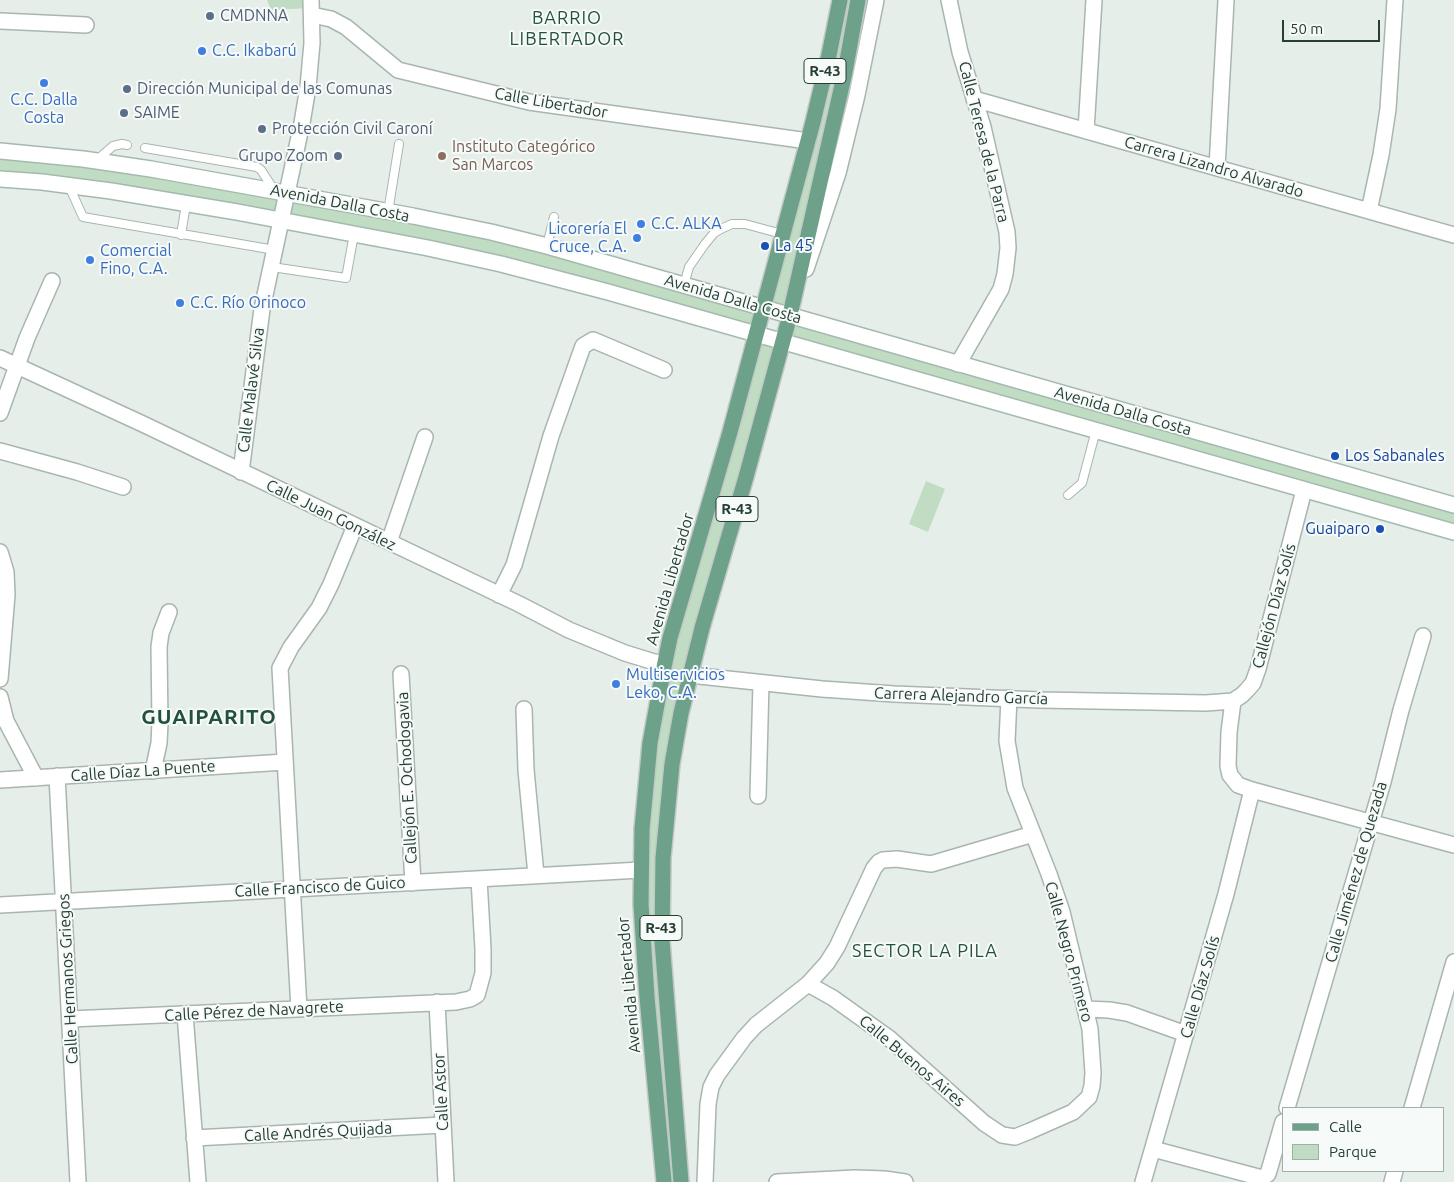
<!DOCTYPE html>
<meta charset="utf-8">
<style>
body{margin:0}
#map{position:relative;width:1454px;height:1182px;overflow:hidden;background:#e6eee9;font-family:Ubuntu,sans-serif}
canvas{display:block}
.legend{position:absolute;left:1282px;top:1107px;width:162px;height:65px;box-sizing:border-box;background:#f6faf8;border:1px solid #a2afa9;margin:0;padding:6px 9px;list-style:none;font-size:15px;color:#253f33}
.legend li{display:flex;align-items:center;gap:10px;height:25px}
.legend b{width:25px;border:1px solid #a2afa9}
.scale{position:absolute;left:1282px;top:20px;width:98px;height:22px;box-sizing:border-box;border:2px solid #253f33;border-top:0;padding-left:6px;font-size:15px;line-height:18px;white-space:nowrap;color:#253f33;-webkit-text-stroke:4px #f6faf8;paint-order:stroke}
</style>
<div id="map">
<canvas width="1454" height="1182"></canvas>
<ul class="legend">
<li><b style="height:6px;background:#6da18a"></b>Calle</li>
<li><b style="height:14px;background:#c0ddc3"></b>Parque</li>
</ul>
<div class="scale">50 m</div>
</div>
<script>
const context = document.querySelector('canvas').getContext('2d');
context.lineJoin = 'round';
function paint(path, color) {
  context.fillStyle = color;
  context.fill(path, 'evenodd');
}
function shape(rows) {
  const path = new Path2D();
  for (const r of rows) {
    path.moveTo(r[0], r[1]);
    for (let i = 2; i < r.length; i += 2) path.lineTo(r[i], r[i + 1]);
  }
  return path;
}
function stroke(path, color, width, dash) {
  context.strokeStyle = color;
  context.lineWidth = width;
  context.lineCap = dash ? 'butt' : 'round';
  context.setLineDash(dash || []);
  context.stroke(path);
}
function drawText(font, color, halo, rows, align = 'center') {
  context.font = font + ' Ubuntu,sans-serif';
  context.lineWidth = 4;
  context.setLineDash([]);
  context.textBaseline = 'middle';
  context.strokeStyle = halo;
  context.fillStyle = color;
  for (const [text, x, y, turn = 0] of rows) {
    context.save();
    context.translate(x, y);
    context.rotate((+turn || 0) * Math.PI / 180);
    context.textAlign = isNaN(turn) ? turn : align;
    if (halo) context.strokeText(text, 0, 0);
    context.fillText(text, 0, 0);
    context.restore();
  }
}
paint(shape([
 [267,0,310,0,311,8,271,10],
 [840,0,876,0,857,95,790,315,1454,505,1454,532,783,342,702,628,663,858,681,1182,664,1182,647,997,650,743,756,335,501,264,0,179,0,151,357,206,762,307],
 [763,308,790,316,782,342,756,334],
 [926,481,945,489,928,532,909,524]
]), '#c0ddc3');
const lane = shape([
 [145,148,257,167,261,170,274,190],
 [97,160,113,146,122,144,127,145],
 [69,186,83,217,275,250],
 [388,212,399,144],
 [181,235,186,204],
 [547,246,554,217],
 [272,267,346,278,354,234],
 [684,285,689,267,705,244,714,233,723,228,732,224,745,224,782,234],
 [1068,495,1082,483,1096,430]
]);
const street = shape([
 [949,0,960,52,983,127,1007,232,1008,248,1005,274,1001,289,958,364],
 [312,15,331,19,346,27,398,70,439,80,529,102,808,141],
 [0,21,86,25],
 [974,99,1454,235],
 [1086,131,1094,0],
 [1217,168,1226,0],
 [1369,211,1381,155,1388,109,1395,0],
 [806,269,838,173,857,95,876,0],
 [0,358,145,425,519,604,569,630,625,653,664,665],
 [0,413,27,338,52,281],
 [0,451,77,472,123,487],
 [241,472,262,309,302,123,308,87,312,43,311,0],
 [389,542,425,437],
 [0,552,6,572,7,595,0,679],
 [499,595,514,565,551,436,583,346,593,340,664,370],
 [401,674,413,883],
 [690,675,822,689,894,694,1040,700,1206,703,1233,701,1242,695,1247,690,1253,683,1258,669,1304,490],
 [0,697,6,721,36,778],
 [1233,701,1229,732,1228,766,1230,775,1238,785,1252,790,1454,845],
 [524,709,526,770,536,875],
 [153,771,159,743,160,723,159,647,161,633,169,612],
 [57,776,78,1182],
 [0,780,285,762],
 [758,796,761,683],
 [0,905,641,870],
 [808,984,833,998,889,1038,984,1123,1002,1135,1015,1137,1030,1131,1073,1112,1089,1097,1092,1086,1093,1073,1090,1029,1062,912,1049,874,1015,788,1007,741,1009,698],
 [437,1002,446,1182],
 [299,1009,280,668,291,647,319,608,331,584,355,526],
 [1085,1009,1109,1010,1127,1013,1186,1034],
 [185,1014,198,1182],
 [70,1019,456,1002,470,999,477,995,483,973,483,949,479,879],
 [1287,1108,1383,782,1401,710,1423,636],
 [1412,1108,1454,962],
 [194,1138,443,1125],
 [1153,1149,1262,1178,1268,1174,1283,1122],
 [705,1182,708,1104,711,1087,717,1075,744,1038,756,1025,808,984,827,963,837,947,874,868,879,862,883,860,897,859,931,864,1033,834],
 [777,1182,855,1178,884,1179,905,1182],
 [1143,1182,1226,894,1252,790],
 [1392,1182,1395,1171]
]);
const secondary = shape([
 [0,151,83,159,151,169,413,216,491,232,547,246,1454,505],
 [0,179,42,182,111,191,237,212,428,248,501,264,608,292,1454,532]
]);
const primary = shape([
 [664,1182,647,997,641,904,642,829,650,743,663,672,670,638,730,432,813,122,829,55,840,0],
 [681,1182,662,941,663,858,672,764,681,713,702,628,746,477,790,315,845,72,858,0]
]);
stroke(lane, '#a8b6af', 10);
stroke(street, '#a8b6af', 18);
stroke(secondary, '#a5b9ae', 18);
stroke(primary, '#c2c9c6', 18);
stroke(lane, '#fff', 8);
stroke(street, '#fff', 15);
stroke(secondary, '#fff', 15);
stroke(primary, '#6da18a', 15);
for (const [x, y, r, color] of [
 [210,16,5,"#5c6f8a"],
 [202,51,5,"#3f7fe0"],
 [44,83,5,"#3f7fe0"],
 [127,89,5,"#5c6f8a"],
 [124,113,5,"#5c6f8a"],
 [262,129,5,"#5c6f8a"],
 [338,156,5,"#5c6f8a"],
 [442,156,5,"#8d6e63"],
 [641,224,5,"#3f7fe0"],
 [637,238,5,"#3f7fe0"],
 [765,246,5,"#1a4fb4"],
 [90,260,5,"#3f7fe0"],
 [180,303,5,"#3f7fe0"],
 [1335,456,5,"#1a4fb4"],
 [1380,529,5,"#1a4fb4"],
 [616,684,5,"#3f7fe0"]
]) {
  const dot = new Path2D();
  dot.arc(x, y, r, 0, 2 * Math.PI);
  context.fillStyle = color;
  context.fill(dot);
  stroke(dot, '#f6faf8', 2);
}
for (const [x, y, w] of [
 [825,71,42],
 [737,509,42],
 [661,928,42]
]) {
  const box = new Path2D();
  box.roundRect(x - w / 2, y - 12.5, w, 25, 4);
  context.fillStyle = '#f6faf8';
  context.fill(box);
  stroke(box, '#253f33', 1);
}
drawText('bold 15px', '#253f33', null, [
 ["R-43",825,71],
 ["R-43",737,509],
 ["R-43",661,928]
]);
drawText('16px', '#4e5e75', '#f6faf8', [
 ["CMDNNA",220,16],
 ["Dirección Municipal de las Comunas",137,89],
 ["SAIME",134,113],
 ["Protección Civil Caroní",272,129],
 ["Grupo Zoom",328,156,"right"]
], 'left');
drawText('16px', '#366cbe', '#f6faf8', [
 ["C.C. Ikabarú",212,51],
 ["C.C. Dalla",44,100,"center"],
 ["Costa",44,118,"center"],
 ["C.C. ALKA",651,224],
 ["Licorería El",627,229,"right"],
 ["Cruce, C.A.",627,247,"right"],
 ["Comercial",100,251],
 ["Fino, C.A.",100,269],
 ["C.C. Río Orinoco",190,303],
 ["Multiservicios",626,675],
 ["Leko, C.A.",626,693]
], 'left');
drawText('16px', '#253f33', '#f6faf8', [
 ["Calle Libertador",551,103,10],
 ["Calle Teresa de la Parra",984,142,76],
 ["Carrera Lizandro Alvarado",1214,167,16],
 ["Avenida Dalla Costa",340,203,11],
 ["Avenida Dalla Costa",733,299,16],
 ["Calle Malavé Silva",251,390,-83],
 ["Avenida Dalla Costa",1123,411,16],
 ["Calle Juan González",331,515,26],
 ["Avenida Libertador",670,579,-74],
 ["Callejón Díaz Solís",1274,606,-75],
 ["Carrera Alejandro García",961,696,2],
 ["Calle Díaz La Puente",143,771,-4],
 ["Callejón E. Ochodogavia",407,778,-93],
 ["Calle Jiménez de Quezada",1356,872,-74],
 ["Calle Francisco de Guico",320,887,-3],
 ["Calle Negro Primero",1069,952,75],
 ["Calle Hermanos Griegos",68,979,-93],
 ["Avenida Libertador",629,985,-95],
 ["Calle Díaz Solís",1200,987,-74],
 ["Calle Pérez de Navagrete",254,1011,-3],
 ["Calle Buenos Aires",912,1061,40],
 ["Calle Astor",441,1092,-93],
 ["Calle Andrés Quijada",318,1132,-3]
]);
drawText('16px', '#785e54', '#f6faf8', [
 ["Instituto Categórico",452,147],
 ["San Marcos",452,165]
], 'left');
drawText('16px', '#164399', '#f6faf8', [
 ["La 45",775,246],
 ["Los Sabanales",1345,456],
 ["Guaiparo",1370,529,"right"]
], 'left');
context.letterSpacing = '1px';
drawText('18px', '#22513c', '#f6faf8', [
 ["BARRIO",567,18],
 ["LIBERTADOR",567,39],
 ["SECTOR LA PILA",925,951]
]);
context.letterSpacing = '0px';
context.letterSpacing = '1px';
drawText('bold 21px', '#22513c', '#f6faf8', [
 ["GUAIPARITO",209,717]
]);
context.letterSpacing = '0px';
</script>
